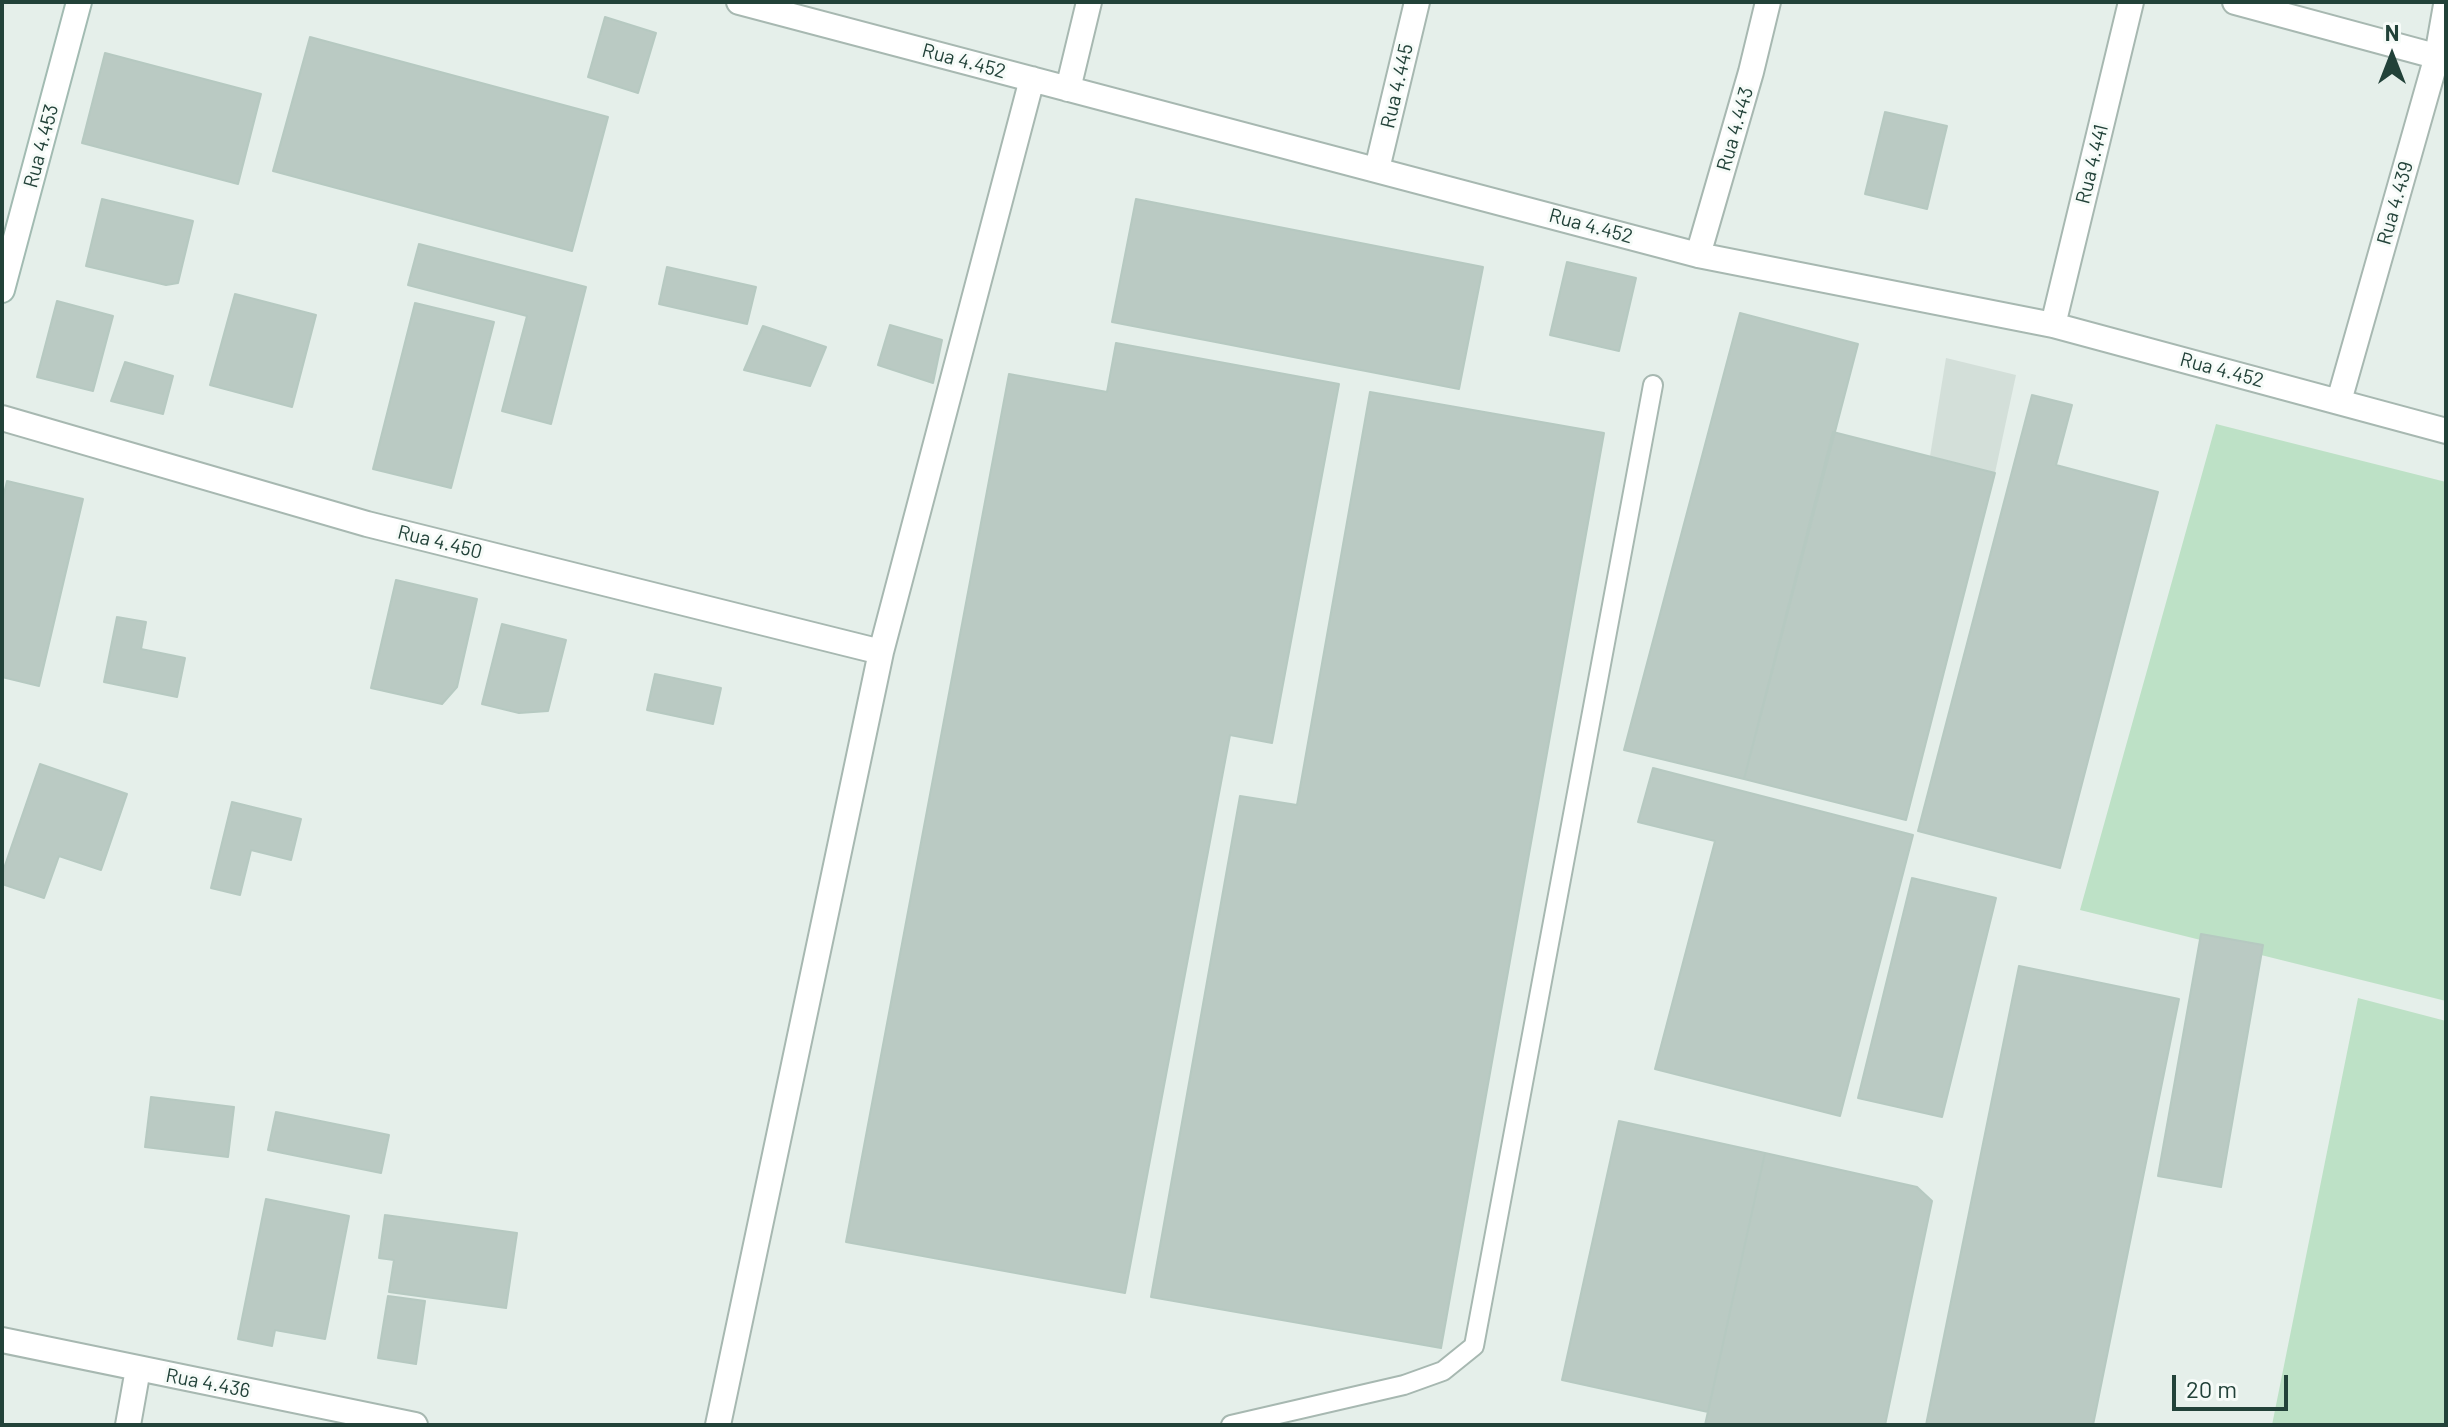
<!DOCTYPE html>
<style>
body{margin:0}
#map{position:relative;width:2448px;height:1427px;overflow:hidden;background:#e5efea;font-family:Barlow,sans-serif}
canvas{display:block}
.frame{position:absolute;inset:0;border:4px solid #224239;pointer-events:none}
.north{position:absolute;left:2352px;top:16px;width:80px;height:80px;-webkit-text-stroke:6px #f6fbf8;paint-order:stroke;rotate:0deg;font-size:22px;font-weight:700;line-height:32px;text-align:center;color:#224239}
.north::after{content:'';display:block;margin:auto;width:28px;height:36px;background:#224239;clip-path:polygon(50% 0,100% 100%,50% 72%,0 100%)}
.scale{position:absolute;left:2172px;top:1375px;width:116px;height:36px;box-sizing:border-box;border:4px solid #224239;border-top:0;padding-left:10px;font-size:24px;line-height:28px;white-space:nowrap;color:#224239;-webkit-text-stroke:6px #f6fbf8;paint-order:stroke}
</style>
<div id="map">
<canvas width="2448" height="1427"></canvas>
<div class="frame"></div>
<div class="north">N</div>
<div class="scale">20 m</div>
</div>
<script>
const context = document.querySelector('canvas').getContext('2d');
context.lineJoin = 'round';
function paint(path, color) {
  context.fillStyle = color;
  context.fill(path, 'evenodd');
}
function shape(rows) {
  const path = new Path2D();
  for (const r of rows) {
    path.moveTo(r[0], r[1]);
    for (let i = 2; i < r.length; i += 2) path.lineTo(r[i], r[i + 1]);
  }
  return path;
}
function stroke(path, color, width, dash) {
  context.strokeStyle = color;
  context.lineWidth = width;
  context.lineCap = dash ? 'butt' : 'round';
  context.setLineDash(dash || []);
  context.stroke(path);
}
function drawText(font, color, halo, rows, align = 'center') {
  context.font = font + ' Barlow,sans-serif';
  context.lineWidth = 6;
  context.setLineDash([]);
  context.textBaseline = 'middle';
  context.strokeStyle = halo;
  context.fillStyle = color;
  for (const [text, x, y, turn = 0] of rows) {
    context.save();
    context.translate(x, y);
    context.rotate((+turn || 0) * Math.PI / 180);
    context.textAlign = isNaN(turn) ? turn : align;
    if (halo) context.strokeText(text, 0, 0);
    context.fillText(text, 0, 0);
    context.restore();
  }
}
paint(shape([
 [1946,358,2016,375,1995,473,1930,456]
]), '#d3dfd9');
paint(shape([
 [2216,424,2446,482,2446,1001,2080,910],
 [2358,998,2446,1021,2446,1425,2272,1425]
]), '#bde1c6');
const building = shape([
 [605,17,656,33,638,93,588,77,605,17],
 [310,37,608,117,572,251,273,171,310,37],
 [105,53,261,94,238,184,82,143,105,53],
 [1885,112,1947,126,1927,209,1865,194,1885,112],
 [102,199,193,221,178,283,166,285,86,266,102,199],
 [1136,199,1483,267,1459,389,1112,322,1136,199],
 [419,244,586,287,551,424,502,411,527,316,408,285,419,244],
 [1567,262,1636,278,1619,351,1550,335,1567,262],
 [667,267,756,287,747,324,659,304,667,267],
 [235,294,316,315,292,407,210,385,235,294],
 [57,301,113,316,93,391,37,377,57,301],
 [415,303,494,322,451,488,373,469,415,303],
 [1740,313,1858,344,1744,779,1624,750,1740,313],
 [890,325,942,340,933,383,878,365,890,325],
 [763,326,826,347,810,386,744,370,763,326],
 [1116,343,1339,384,1272,743,1230,735,1125,1293,846,1242,1009,374,1107,392,1116,343],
 [125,362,173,376,163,414,111,401,125,362],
 [1370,392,1604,433,1441,1348,1151,1297,1240,796,1297,805,1370,392],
 [2032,395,2072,405,2056,465,2158,492,2060,868,1918,831,2032,395],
 [1833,432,1995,473,1906,820,1744,779,1833,432],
 [7,481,83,499,39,686,2,677,2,502,7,481],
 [396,580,477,599,457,687,442,704,371,688,396,580],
 [117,617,146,622,141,649,185,658,177,697,104,682,117,617],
 [502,624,566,640,548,711,519,713,482,704,502,624],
 [655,674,721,688,713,724,647,710,655,674],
 [40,764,127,794,101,870,59,856,44,898,2,884,2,874,40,764],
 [1653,768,1913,835,1840,1116,1655,1069,1715,841,1638,822,1653,768],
 [232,802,301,819,291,860,251,850,240,895,211,888,232,802],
 [1912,878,1996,898,1942,1117,1858,1098,1912,878],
 [2201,934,2263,945,2221,1187,2158,1176,2201,934],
 [2019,966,2179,999,2093,1425,1926,1425,2019,966],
 [151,1097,234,1107,228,1157,145,1147,151,1097],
 [276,1112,389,1135,381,1173,268,1150,276,1112],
 [1619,1121,1765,1153,1708,1412,1562,1380,1619,1121],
 [1765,1153,1917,1187,1932,1201,1885,1425,1705,1425,1765,1153],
 [266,1199,349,1216,325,1339,275,1330,272,1346,238,1339,266,1199],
 [385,1215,517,1233,506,1308,389,1292,394,1260,379,1258,385,1215],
 [388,1296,425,1301,416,1364,378,1358,388,1296]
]);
paint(building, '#bacac3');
stroke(building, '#b6c9c1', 2);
const lane = shape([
 [1231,1425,1404,1385,1443,1371,1474,1346,1653,385]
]);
const street = shape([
 [739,2,1698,255,2053,325,2446,431],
 [2235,2,2446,59],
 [1068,89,1089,2],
 [1377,169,1417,2],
 [1698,255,1751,72,1768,2],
 [2053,325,2131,2],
 [2339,401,2437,56,2446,5],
 [2,418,367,524,881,652],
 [2,1340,415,1425],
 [128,1425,138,1369],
 [718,1425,881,652,1032,79]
]);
const secondary = shape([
 [2,290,79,2]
]);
stroke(lane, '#a7b8b1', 22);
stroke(street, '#a7b8b1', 28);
stroke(secondary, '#a2bbb2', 28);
stroke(lane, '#fff', 18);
stroke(street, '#fff', 24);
stroke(secondary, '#fff', 24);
drawText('20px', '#224239', '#f6fbf8', [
 ["Rua 4.452",964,61,15],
 ["Rua 4.445",1397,86,-77],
 ["Rua 4.443",1735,129,-74],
 ["Rua 4.453",41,146,-75],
 ["Rua 4.441",2092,164,-76],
 ["Rua 4.439",2395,203,-74],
 ["Rua 4.452",1591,226,15],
 ["Rua 4.452",2222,370,15],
 ["Rua 4.450",440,542,14],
 ["Rua 4.436",208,1383,11]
]);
</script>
